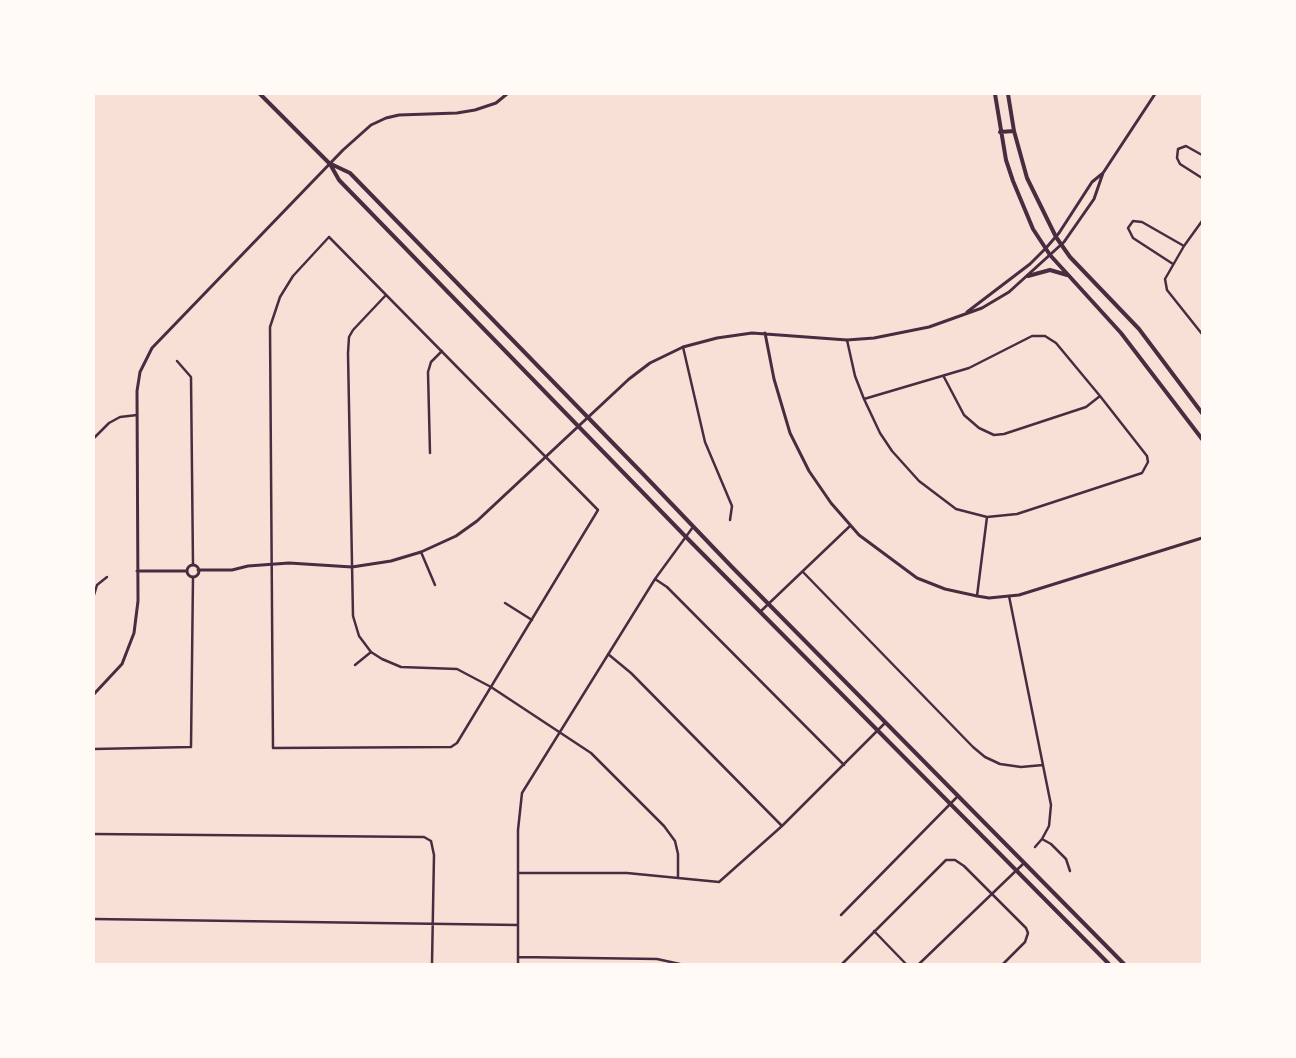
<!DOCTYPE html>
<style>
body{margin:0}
#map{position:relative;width:1296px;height:1058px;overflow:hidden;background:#f7e1d7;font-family:"Public Sans",sans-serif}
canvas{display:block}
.frame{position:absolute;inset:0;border:95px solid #fffaf5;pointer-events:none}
</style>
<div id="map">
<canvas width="1296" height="1058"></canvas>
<div class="frame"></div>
</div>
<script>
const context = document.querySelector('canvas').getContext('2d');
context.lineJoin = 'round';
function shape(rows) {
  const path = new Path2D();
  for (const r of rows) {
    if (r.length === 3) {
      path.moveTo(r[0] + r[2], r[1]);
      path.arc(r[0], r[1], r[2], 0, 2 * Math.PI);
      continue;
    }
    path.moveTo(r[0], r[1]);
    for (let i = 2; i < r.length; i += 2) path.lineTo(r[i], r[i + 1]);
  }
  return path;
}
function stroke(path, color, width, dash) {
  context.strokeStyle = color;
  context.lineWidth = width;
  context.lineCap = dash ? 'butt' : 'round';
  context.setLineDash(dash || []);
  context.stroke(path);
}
stroke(shape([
 [1202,155,1186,146,1178,149,1177,158,1180,164,1202,178],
 [1202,221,1184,246,1165,279,1167,290,1202,334],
 [329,237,598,510,457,743,451,747,273,748,270,327,280,297,293,276,329,237],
 [1173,264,1133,238,1128,228,1133,221,1142,222,1184,246],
 [386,295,353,330,349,337,348,353,353,616,359,636,371,652,382,659,401,667,457,669,491,687,591,753,664,826,675,841,678,854,678,877],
 [847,340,855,376,864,399,880,433,892,451,919,481,956,509,987,517,1017,514,1142,473,1148,462,1147,456,1100,396,1056,343,1045,336,1032,336,969,368,864,399],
 [683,347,705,442,732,506,730,520],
 [177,361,191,377,193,565],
 [944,377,964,415,979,428,994,435,1004,434,1086,407,1100,396],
 [94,438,109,423,120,417,137,415],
 [430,453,428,372,431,362,442,351],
 [421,552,435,585],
 [803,572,973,747,985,757,1000,764,1021,767,1043,765],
 [655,579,667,587,844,765],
 [94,595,97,585,107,577],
 [977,596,987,517],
 [1009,596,1051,805,1049,826,1042,839,1035,847],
 [505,603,532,620],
 [761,611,850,526],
 [608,654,631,673,782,826],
 [355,665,371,652],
 [94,749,191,747,193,577],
 [94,834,424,837,431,841,434,855,432,964],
 [1042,839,1051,844,1066,859,1070,871],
 [518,873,627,873,719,882,782,826,885,723],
 [841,915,958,796],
 [94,919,518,925],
 [874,931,906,964],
 [518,957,657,959,680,964],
 [518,964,518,830,522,793,655,579,693,527],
 [842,964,946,860,955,860,964,866,1026,928,1028,933,1025,942,1003,964],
 [919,964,1023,864]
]), '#4a2c40', 2.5);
stroke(shape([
 [967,312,1030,264,1046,248,1059,233,1092,182,1103,173],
 [765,333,774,379,790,433,809,471,831,503,859,535,917,578,945,589,977,596,989,598,1019,595,1202,538],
 [193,571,6],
 [198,570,232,570,248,566,289,563,352,567,391,561,421,552,456,536,477,521,629,379,650,363,683,347,717,338,752,333,847,340,874,338,929,327,982,308,1009,292,1064,242,1094,199,1103,173,1155,94],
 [137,571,187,571],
 [94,694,122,664,134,633,138,601,137,391,140,372,152,348,343,150,371,125,386,118,399,115,457,113,475,110,496,103,507,94]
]), '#4a2c40', 3);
stroke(shape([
 [260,94,330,164,339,180,685,536,1109,964],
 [995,94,1006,160,1013,181,1033,229,1050,255,1121,333,1202,439],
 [1008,94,1014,131,1027,178,1056,237,1070,257,1139,329,1202,413],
 [1000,132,1014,131],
 [331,164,350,173,644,475,731,566,1124,964],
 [1028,276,1050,270,1067,275]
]), '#4a2c40', 4);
</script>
